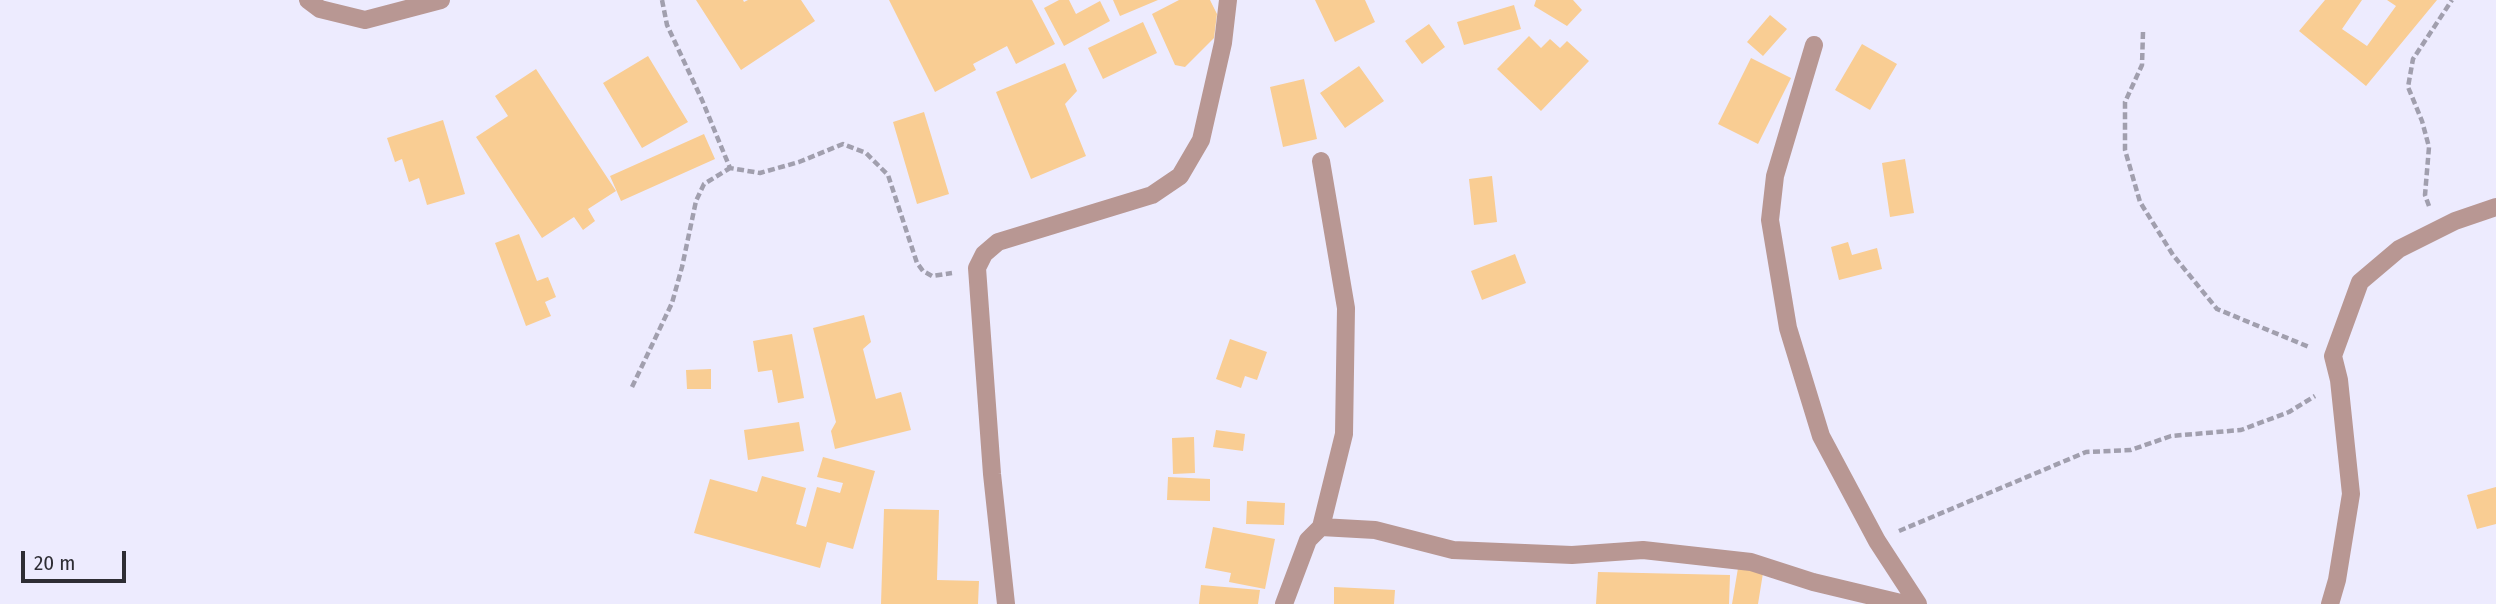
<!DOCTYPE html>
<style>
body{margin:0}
#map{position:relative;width:2496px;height:604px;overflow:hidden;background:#edebfe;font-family:"Fira Sans Condensed",sans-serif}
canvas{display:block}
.scale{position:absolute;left:21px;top:551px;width:105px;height:32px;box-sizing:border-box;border:4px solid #2e2d34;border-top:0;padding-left:9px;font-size:21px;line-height:24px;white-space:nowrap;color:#2e2d34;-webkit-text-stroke:5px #edebfe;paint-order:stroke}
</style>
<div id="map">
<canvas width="2496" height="604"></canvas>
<div class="scale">20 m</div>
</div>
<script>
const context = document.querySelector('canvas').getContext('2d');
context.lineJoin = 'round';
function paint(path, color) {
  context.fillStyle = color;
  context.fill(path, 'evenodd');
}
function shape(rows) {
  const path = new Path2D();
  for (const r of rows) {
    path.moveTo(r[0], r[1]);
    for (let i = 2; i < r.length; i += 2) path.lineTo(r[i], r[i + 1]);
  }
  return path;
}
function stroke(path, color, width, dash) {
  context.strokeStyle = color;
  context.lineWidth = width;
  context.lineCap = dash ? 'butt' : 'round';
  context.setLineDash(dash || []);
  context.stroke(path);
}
paint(shape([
 [696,0,743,0,744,2,748,0,801,0,815,21,741,70],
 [889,0,1032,0,1055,44,1016,64,1007,46,973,64,976,70,935,92],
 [1059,0,1069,0,1076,14,1100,1,1110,21,1064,46,1044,8],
 [1113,0,1158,0,1120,16],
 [1179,0,1210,0,1217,14,1214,38,1185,67,1175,65,1152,14],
 [1315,0,1365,0,1375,22,1335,42],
 [1536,0,1573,0,1582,10,1567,26,1534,6],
 [2325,0,2362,0,2342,29,2367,46,2396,6,2387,0,2437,0,2366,86,2299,31],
 [1514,5,1521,29,1464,45,1457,22],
 [1770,15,1787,29,1763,56,1747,42],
 [1143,22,1157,53,1103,79,1088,48],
 [1429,24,1445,47,1422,64,1405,41],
 [1529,36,1541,48,1550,39,1560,48,1567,41,1589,61,1541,111,1497,69],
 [1862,44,1897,64,1870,110,1835,90],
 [648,56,688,122,642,148,603,83],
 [1751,58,1791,78,1758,144,1718,124],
 [1065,63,1077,91,1065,104,1086,156,1031,179,996,92],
 [1359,66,1384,101,1345,128,1320,93],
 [536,69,616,191,588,209,595,221,583,230,574,217,542,238,476,137,508,116,495,96],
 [1304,79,1317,139,1283,147,1270,87],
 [924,112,949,194,917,204,893,122],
 [443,120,465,194,427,205,419,178,409,182,402,159,395,162,387,138],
 [704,134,715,159,621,201,610,176],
 [1905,159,1914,213,1890,217,1882,163],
 [1492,176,1497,222,1474,225,1469,179],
 [519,234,537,281,548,277,556,297,545,302,551,316,526,326,495,243],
 [1848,242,1852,255,1877,248,1882,269,1839,280,1831,247],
 [1515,254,1526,283,1482,300,1471,271],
 [864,315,871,342,863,349,876,399,901,392,911,430,835,449,831,431,836,422,813,328],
 [792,334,804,398,778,403,772,370,758,372,753,341],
 [1230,339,1267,352,1257,380,1245,376,1241,388,1216,379],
 [711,369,711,389,687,389,686,370],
 [799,422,804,451,748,460,744,430],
 [1216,430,1245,434,1243,451,1213,447],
 [1194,437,1195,473,1173,474,1172,438],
 [823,457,875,471,853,549,827,542,820,568,694,533,710,479,757,492,762,476,806,488,796,524,806,527,817,487,840,493,843,483,817,477],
 [1168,477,1210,479,1210,501,1167,500],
 [2496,487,2496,524,2477,529,2467,495],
 [1247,501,1285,503,1284,525,1246,524],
 [884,509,939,510,937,580,979,581,978,604,881,604],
 [1213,527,1275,539,1265,589,1229,582,1231,573,1205,568],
 [1738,568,1763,573,1758,604,1732,604],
 [1598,572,1730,575,1729,604,1596,604],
 [1201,585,1260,590,1258,604,1199,604],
 [1334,587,1395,590,1394,604,1334,604]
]), '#f9cd93');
stroke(shape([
 [662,0,667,25,702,100,730,168,760,173,799,162,843,144,866,153,888,175,917,263,923,271,932,276,952,273],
 [2143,32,2142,65,2125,102,2125,150,2140,202,2173,255,2217,309,2309,347],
 [2429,206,2425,195,2429,147,2422,121,2408,87,2413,59,2452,0],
 [632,387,672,303,682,267,696,201,704,184,730,168],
 [1899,531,2086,452,2131,450,2171,436,2241,430,2289,412,2315,396]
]), '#a19fae', 4.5, [7, 3.5]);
stroke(shape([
 [308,0,320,9,365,20,441,0],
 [1814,45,1775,176,1770,220,1788,328,1821,436,1877,541,1918,604],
 [1321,527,1344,434,1346,308,1321,161],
 [1006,604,992,474,977,268,984,254,998,242,1152,195,1180,176,1201,140,1223,43,1228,0],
 [1284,604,1308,540,1321,527,1375,530,1453,550,1572,555,1643,550,1751,562,1813,582,1905,604],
 [2330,604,2337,580,2351,494,2339,380,2333,356,2360,282,2399,249,2455,221,2496,207]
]), '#b89793', 18);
</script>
